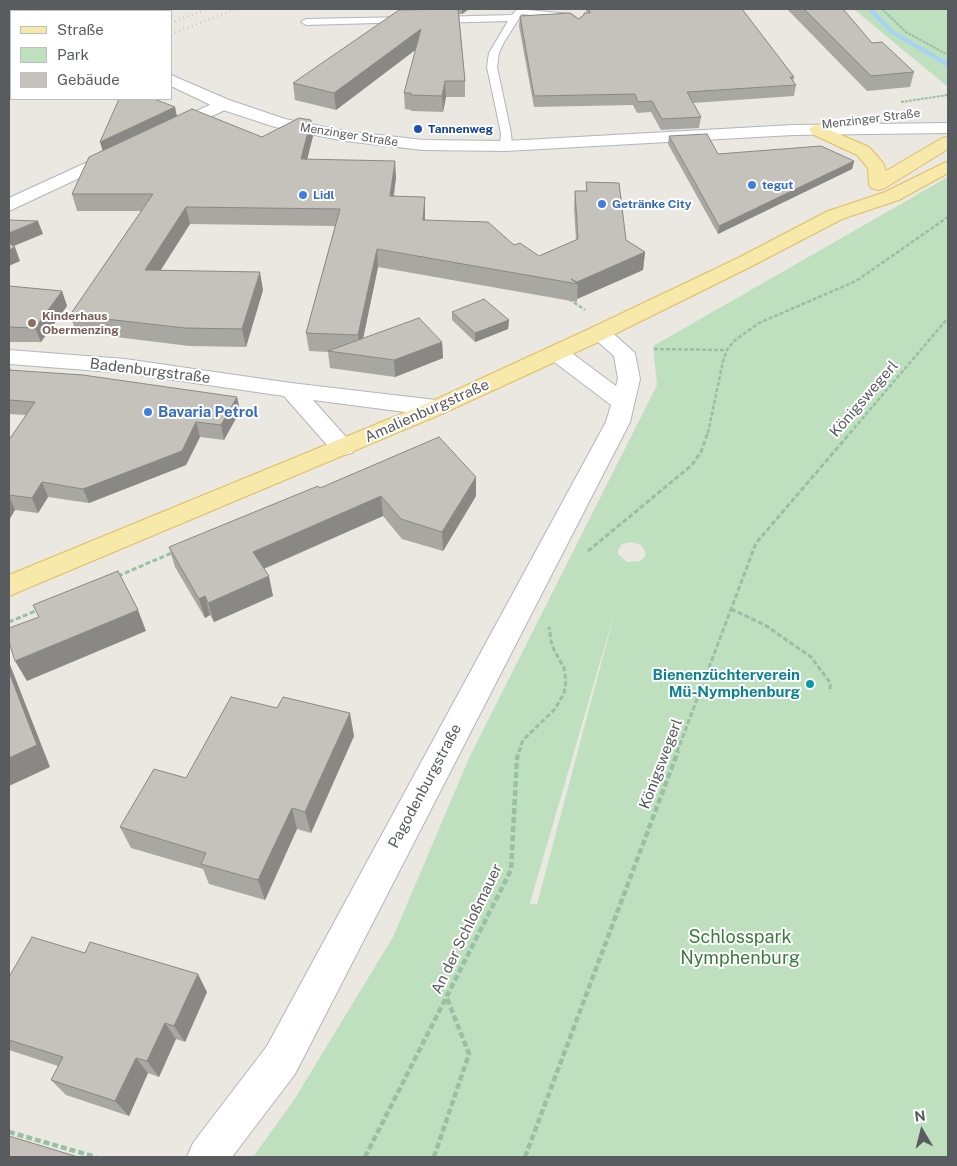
<!DOCTYPE html>
<meta charset="utf-8">
<style>
body{margin:0}
#map{position:relative;width:957px;height:1166px;overflow:hidden;background:#eae8e0;font-family:"Public Sans",sans-serif}
canvas{display:block}
.frame{position:absolute;inset:0;border:10px solid #595c5f;pointer-events:none}
.legend{position:absolute;left:10px;top:10px;width:162px;height:90px;box-sizing:border-box;background:#fff;border:1px solid #bdbebf;margin:0;padding:6px 9px;list-style:none;font-size:15px;color:#595c5f}
.legend li{display:flex;align-items:center;gap:10px;height:25px}
.legend b{width:25px;border:1px solid #bdbebf}
.north{position:absolute;left:897px;top:1106px;width:50px;height:50px;-webkit-text-stroke:4px #fff;paint-order:stroke;rotate:352deg;font-size:14px;font-weight:700;line-height:20px;text-align:center;color:#595c5f}
.north::after{content:'';display:block;margin:auto;width:18px;height:22px;background:#595c5f;clip-path:polygon(50% 0,100% 100%,50% 72%,0 100%)}
</style>
<div id="map">
<canvas width="957" height="1166"></canvas>
<div class="frame"></div>
<ul class="legend">
<li><b style="height:6px;background:#f6e9a9"></b>Straße</li>
<li><b style="height:14px;background:#bee0be"></b>Park</li>
<li><b style="height:14px;background:#c5c2bc"></b>Gebäude</li>
</ul>
<div class="north">N</div>
</div>
<script>
const context = document.querySelector('canvas').getContext('2d');
context.lineJoin = 'round';
function paint(path, color) {
  context.fillStyle = color;
  context.fill(path, 'evenodd');
}
function shape(rows) {
  const path = new Path2D();
  for (const r of rows) {
    path.moveTo(r[0], r[1]);
    for (let i = 2; i < r.length; i += 2) path.lineTo(r[i], r[i + 1]);
  }
  return path;
}
function stroke(path, color, width, dash) {
  context.strokeStyle = color;
  context.lineWidth = width;
  context.lineCap = dash ? 'butt' : 'round';
  context.setLineDash(dash || []);
  context.stroke(path);
}
function drawText(font, color, halo, rows, align = 'center') {
  context.font = font + ' "Public Sans",sans-serif';
  context.lineWidth = 4;
  context.setLineDash([]);
  context.textBaseline = 'middle';
  context.strokeStyle = halo;
  context.fillStyle = color;
  for (const [text, x, y, turn = 0] of rows) {
    context.save();
    context.translate(x, y);
    context.rotate((+turn || 0) * Math.PI / 180);
    context.textAlign = isNaN(turn) ? turn : align;
    if (halo) context.strokeText(text, 0, 0);
    context.fillText(text, 0, 0);
    context.restore();
  }
}
paint(shape([
 [854,9,948,9,948,87,862,16],
 [948,177,948,1157,253,1157,294,1100,393,937,470,756,657,385,653,346],
 [631,542,641,545,645,551,645,556,640,561,627,562,618,554,618,550,622,544],
 [617,604,537,904,531,904,530,903]
]), '#bee0be');
paint(shape([
 [867,9,873,9,894,31,948,62,948,67,890,33,867,9]
]), '#a5d2f5');
const service = shape([
 [517,9,571,14,576,17,571,20,522,14,504,42,499,53,497,67,511,133,512,146,506,149,500,146,501,133,487,67,489,53,508,21,436,23,431,20,436,17,512,15,517,9],
 [408,17,413,20,411,22,306,25,301,22,306,19,408,17]
]);
const minor = shape([
 [9,16,11,16,11,24,9,24,9,16],
 [223,99,229,100,231,104,229,108,175,134,169,135,163,134,160,130,163,126,223,99],
 [116,149,122,150,125,154,122,158,9,211,9,198,116,149],
 [599,326,607,328,635,353,640,379,630,422,295,1074,232,1157,187,1157,193,1143,267,1046,606,422,611,405,549,358,546,353,549,348,557,346,565,348,616,386,618,379,614,356,588,333,591,328,599,326],
 [9,350,125,359,291,383,436,400,444,403,448,408,444,413,436,416,313,400,355,447,352,453,343,455,334,453,284,396,125,373,9,364,9,350]
]);
const tertiary = shape([
 [46,9,61,9,62,11,47,11,46,9],
 [171,75,229,100,285,119,345,131,423,140,506,141,793,125,948,123,948,133,793,135,506,151,423,150,345,141,275,127,217,108,171,86,171,75]
]);
const primary = shape([
 [818,125,869,147,883,163,886,171,942,138,948,137,948,149,885,188,878,190,871,188,869,184,868,168,857,155,812,134,809,130,812,126,818,125],
 [948,161,948,173,899,200,842,219,752,266,607,338,444,413,9,596,9,575,428,403,591,328,738,258,828,211,885,192,948,161]
]);
stroke(service, '#b3b5b9', 2);
stroke(minor, '#b3b5b9', 2);
stroke(tertiary, '#b3b5b9', 2);
stroke(primary, '#e1bd62', 2);
stroke(shape([
 [882,9,906,32,948,55],
 [901,102,948,95]
]), '#99c0a4', 2, [3, 1]);
stroke(shape([
 [569,299,585,310],
 [654,349,727,350],
 [708,433,723,361,727,350,734,341,759,323,856,281,948,217],
 [850,433,948,318]
]), '#99c0a4', 2.5, [4, 2]);
stroke(shape([
 [588,551,692,465,701,452,708,432],
 [118,576,174,552],
 [731,609,765,625,811,657,831,684,829,692],
 [9,622,38,610],
 [519,752,523,740,555,709,564,693,566,681,564,668,552,646,549,627],
 [677,752,756,543,851,432]
]), '#99c0a4', 3, [5, 2.5]);
stroke(shape([
 [9,1132,96,1157],
 [365,1157,511,870,517,758,519,751],
 [434,1157,469,1054,447,998],
 [525,1157,678,751]
]), '#99c0a4', 4.5, [6, 3]);
paint(service, '#fff');
paint(minor, '#fff');
paint(tertiary, '#fff');
paint(primary, '#f6e9a9');
stroke(shape([
 [171,23,206,9],
 [171,34,236,9],
 [9,87,11,86],
 [9,101,14,99]
]), '#b0b1b1', 2.5, [0.5, 4]);
paint(shape([
 [414,9,469,9,462,14,459,14,465,81,465,97,446,97,443,112,411,111,411,110,405,109,404,93,416,49,336,110,295,100,293,83,414,10],
 [585,9,742,9,794,77,793,82,796,85,794,96,693,103,701,117,699,128,661,130,651,112,637,113,633,105,534,107,519,26,520,16,578,19,587,13],
 [787,9,843,9,872,43,914,72,910,87,867,91],
 [175,107,177,116,262,137,311,120,313,136,307,159,396,177,394,196,425,214,425,220,514,245,539,256,576,240,574,208,575,191,586,191,586,182,626,240,645,252,643,270,577,299,577,302,378,267,363,339,442,342,443,358,395,377,330,368,328,352,309,351,306,333,335,226,190,224,161,270,263,290,246,347,189,346,76,332,70,315,141,211,77,211,72,194,102,150],
 [669,136,718,154,854,161,852,169,718,234,668,144],
 [9,286,62,291,67,306,41,342,9,342],
 [452,312,509,320,508,329,475,342,452,320],
 [9,365,11,370,237,397,240,411,224,440,200,437,186,465,89,503,48,497,38,513,15,510,9,520,9,440,26,415,9,414],
 [476,477,476,496,443,551,402,539,383,516,264,569,273,596,214,622,210,615,205,618,175,567,169,547,320,488],
 [354,736,311,833,297,829,265,900,209,884,203,869,131,848,120,827,186,778],
 [9,977,207,992,185,1042,176,1039,159,1077,148,1073,129,1116,66,1095,51,1080,58,1066,9,1050]
]), '#a9a7a2');
paint(shape([
 [462,9,469,9,462,14],
 [421,29,422,45,336,110,334,93],
 [445,81,446,97,443,112,442,96],
 [175,107,177,118,103,152,100,142],
 [311,120,313,136,303,176,301,159],
 [395,161,396,177,391,214,390,196],
 [854,161,852,169,718,234,719,226],
 [425,197,425,214,424,237,423,220],
 [186,207,190,224,149,288,145,270],
 [38,221,43,234,9,248,9,233],
 [15,247,20,261,9,266,9,250],
 [377,249,378,267,360,353,358,335],
 [645,252,643,270,577,299,578,284,577,284,577,282],
 [260,272,263,290,246,347,242,329],
 [62,291,67,306,41,342,35,328],
 [509,320,508,329,475,342,475,333],
 [442,342,443,358,395,377,394,360],
 [237,397,240,411,224,440,221,425],
 [196,422,200,437,186,465,89,503,83,489],
 [476,477,476,496,443,551,442,532],
 [42,482,48,497,38,513,32,498],
 [9,496,15,510,9,520],
 [381,496,383,516,258,571,253,552],
 [269,576,273,596,214,622,208,603],
 [205,596,210,615,205,618,199,599],
 [138,610,146,631,27,681,15,661],
 [9,662,50,767,9,786],
 [350,713,354,736,311,833,305,812],
 [292,808,297,829,265,900,258,880],
 [198,974,207,992,185,1042,174,1026],
 [165,1023,176,1039,159,1077,147,1061],
 [136,1058,148,1073,129,1116,115,1101]
]), '#8a8884');
const building = shape([
 [458,9,465,81,445,81,442,96,411,95,411,93,404,93,421,29,334,93,293,83,399,10,458,9],
 [589,9,742,9,794,77,790,77,796,85,687,92,701,117,662,119,652,101,638,102,635,94,534,96,520,16,570,13,578,19,584,15,584,13,590,13,589,9],
 [804,9,843,9,872,43,882,42,914,72,871,76,804,9],
 [119,99,154,99,175,107,100,142,119,99],
 [192,109,262,137,299,118,311,120,301,159,395,161,390,196,425,197,423,220,488,222,514,245,520,243,539,256,578,239,575,191,587,191,586,182,619,183,626,240,645,252,577,282,571,279,578,284,377,249,358,335,306,333,340,209,186,207,145,270,260,272,242,329,185,328,70,315,153,194,72,194,89,157,192,109],
 [707,134,718,154,821,146,854,161,719,226,669,136,707,134],
 [9,220,38,221,9,233,9,220],
 [9,243,15,247,9,250,9,243],
 [9,286,62,291,35,328,9,327,9,286],
 [484,299,509,320,475,333,452,312,484,299],
 [419,318,442,342,394,360,328,351,419,318],
 [9,370,83,375,237,397,221,425,196,422,182,451,83,489,42,482,32,498,9,495,9,440,35,402,9,400,9,370],
 [439,437,476,477,442,532,401,519,381,496,253,552,269,576,208,603,205,596,199,599,169,547,318,486,320,488,439,437],
 [118,571,138,610,15,661,9,642,9,628,39,617,33,605,118,571],
 [9,672,37,745,9,758,9,672],
 [231,697,277,708,283,697,350,713,305,812,292,808,258,880,201,864,206,853,120,827,154,769,186,778,231,697],
 [32,937,85,953,90,942,198,974,174,1026,165,1023,147,1061,136,1058,115,1101,51,1080,63,1057,9,1040,9,977,32,937],
 [9,1136,78,1157,9,1157,9,1136]
]);
paint(building, '#c5c2bc');
stroke(building, '#8a8884', 1);
for (const [x, y, r, color] of [
 [418,129,5,"#1a4fb4"],
 [752,185,5,"#3f7fe0"],
 [303,195,5,"#3f7fe0"],
 [602,204,5,"#3f7fe0"],
 [32,323,5,"#8d6e63"],
 [148,412,5,"#3f7fe0"],
 [810,684,5,"#0f9aa8"]
]) {
  const dot = new Path2D();
  dot.arc(x, y, r, 0, 2 * Math.PI);
  context.fillStyle = color;
  context.fill(dot);
  stroke(dot, '#fff', 2);
}
drawText('12px', '#595c5f', '#fff', [
 ["Menzinger Straße",871,119,-7],
 ["Menzinger Straße",349,135,9]
]);
drawText('bold 12px', '#164399', '#fff', [
 ["Tannenweg",428,129]
], 'left');
drawText('bold 12px', '#366cbe', '#fff', [
 ["tegut",762,185],
 ["Lidl",313,195],
 ["Getränke City",612,204]
], 'left');
drawText('bold 12px', '#785e54', '#fff', [
 ["Kinderhaus",42,316],
 ["Obermenzing",42,330]
], 'left');
drawText('15px', '#595c5f', '#fff', [
 ["Badenburgstraße",150,371,7],
 ["Königswegerl",864,399,-49],
 ["Amalienburgstraße",427,411,-24],
 ["Königswegerl",661,764,-69],
 ["Pagodenburgstraße",425,786,-62],
 ["An der Schloßmauer",467,929,-64]
]);
drawText('bold 15px', '#366cbe', '#fff', [
 ["Bavaria Petrol",158,412]
], 'left');
drawText('bold 15px', '#0d838f', '#fff', [
 ["Bienenzüchterverein",800,675],
 ["Mü-Nymphenburg",800,692]
], 'right');
drawText('18px', '#3c7b3f', '#fff', [
 ["Schlosspark",740,937],
 ["Nymphenburg",740,958]
]);
</script>
